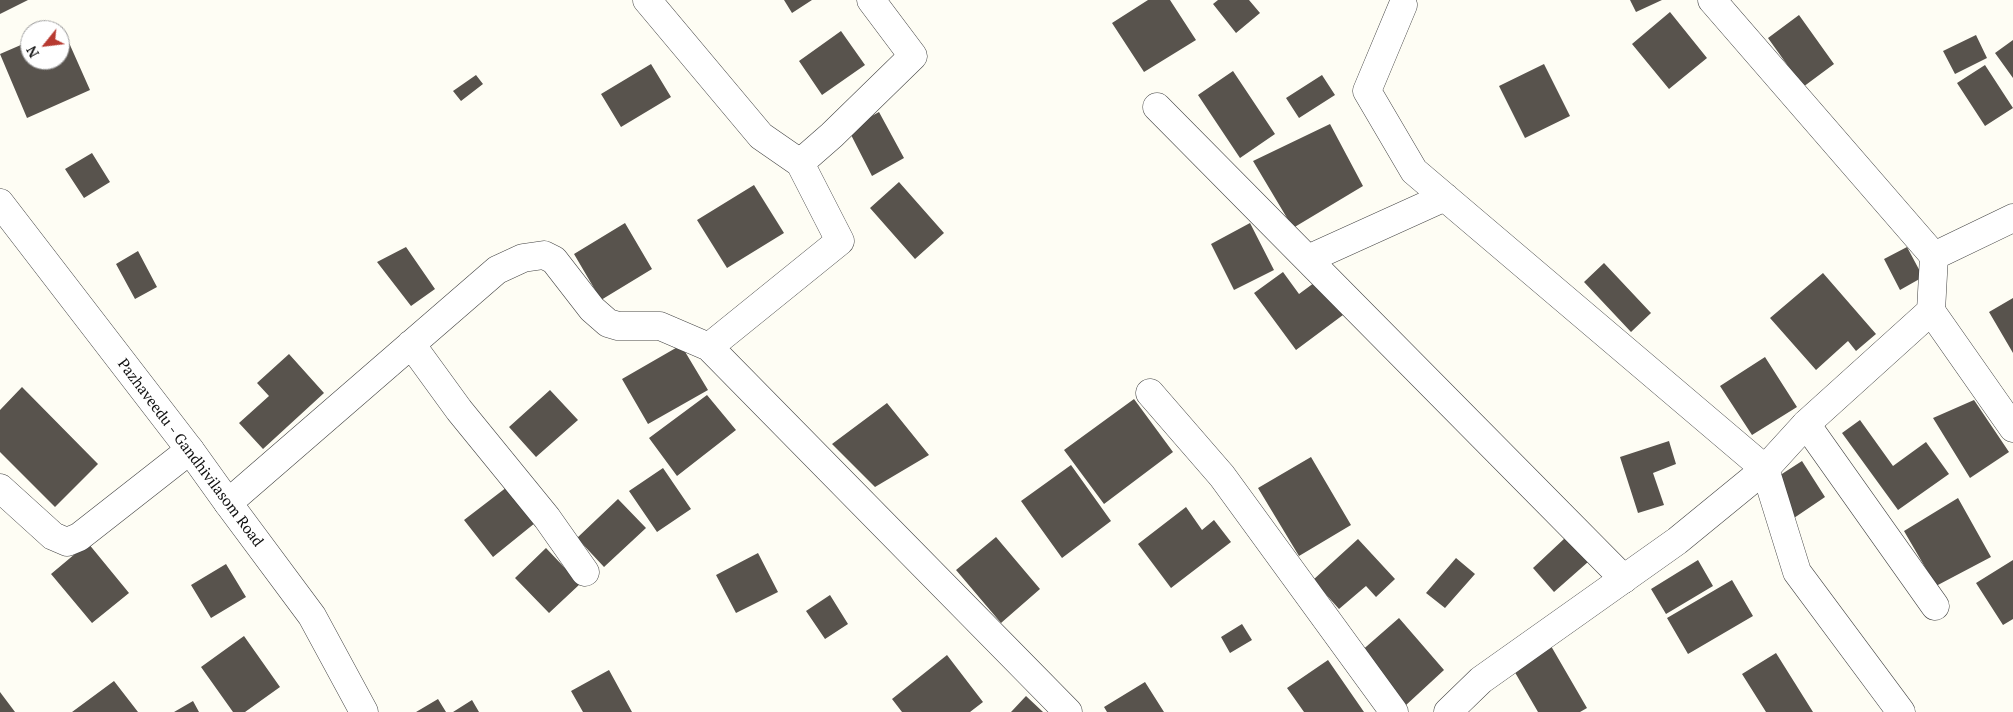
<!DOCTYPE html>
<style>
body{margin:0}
#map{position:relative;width:2013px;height:712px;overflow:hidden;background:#fefdf4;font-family:"PT Serif",serif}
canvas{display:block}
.north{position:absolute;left:20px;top:20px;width:50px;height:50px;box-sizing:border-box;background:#fff;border:1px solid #9f9f9f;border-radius:50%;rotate:241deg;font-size:14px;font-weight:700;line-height:20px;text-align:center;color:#101010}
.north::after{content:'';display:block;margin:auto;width:18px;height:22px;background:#b73a31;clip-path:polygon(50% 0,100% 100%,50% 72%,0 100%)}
</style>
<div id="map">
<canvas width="2013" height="712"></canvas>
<div class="north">N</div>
</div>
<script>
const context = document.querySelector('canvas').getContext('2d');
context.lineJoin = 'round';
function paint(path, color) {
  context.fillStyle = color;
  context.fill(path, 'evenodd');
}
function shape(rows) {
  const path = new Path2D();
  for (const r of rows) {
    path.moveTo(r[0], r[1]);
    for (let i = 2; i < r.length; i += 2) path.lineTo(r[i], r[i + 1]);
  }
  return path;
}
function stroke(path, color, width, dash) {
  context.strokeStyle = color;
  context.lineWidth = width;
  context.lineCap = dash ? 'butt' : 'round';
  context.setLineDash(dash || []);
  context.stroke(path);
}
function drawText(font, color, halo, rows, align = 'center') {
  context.font = font + ' "PT Serif",serif';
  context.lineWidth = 5;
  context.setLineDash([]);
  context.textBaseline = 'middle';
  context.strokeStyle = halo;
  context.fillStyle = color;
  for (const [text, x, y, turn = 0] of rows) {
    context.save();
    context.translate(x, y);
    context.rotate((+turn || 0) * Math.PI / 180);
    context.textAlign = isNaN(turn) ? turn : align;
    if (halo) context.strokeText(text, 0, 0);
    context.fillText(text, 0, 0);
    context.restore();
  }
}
paint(shape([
 [0,0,28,0,0,14],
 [784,0,812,0,792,13],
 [1148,0,1170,0,1196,40,1144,72,1112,23],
 [1218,0,1249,0,1260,13,1236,33,1213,4],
 [1630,0,1662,0,1636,12],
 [1670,12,1707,58,1669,89,1632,44],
 [1799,15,1834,64,1803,87,1768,38],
 [62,27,90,90,27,118,0,54,30,41,30,60,60,60,60,30,54,30],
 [841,31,865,65,822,95,799,61],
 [1976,35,1987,58,1955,74,1943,51],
 [2013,40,2013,78,1995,53],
 [651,64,671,97,621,127,601,94],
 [1544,64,1570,116,1525,138,1499,86],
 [1985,65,2013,108,1985,126,1957,83],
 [1233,71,1275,134,1240,158,1198,95],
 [476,75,483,84,461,101,453,91],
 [1322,75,1335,95,1299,118,1286,98],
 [879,112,904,158,872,176,848,129],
 [1330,124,1363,186,1293,228,1253,161],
 [92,153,110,182,84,198,65,169],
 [899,182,944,233,915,259,870,208],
 [754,185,784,233,727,268,697,220],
 [625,223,652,269,601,300,574,254],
 [1250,223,1274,270,1234,290,1211,244],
 [406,247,435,289,411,306,377,262],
 [1907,247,1923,277,1900,290,1884,259],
 [138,251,157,287,135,299,116,264],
 [1604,263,1651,313,1631,332,1584,282],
 [1283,272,1299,294,1322,277,1347,312,1296,350,1254,293],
 [1823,273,1876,334,1856,351,1848,341,1816,370,1770,318],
 [2013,298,2013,353,1989,312],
 [681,345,708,390,648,424,622,379],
 [289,354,324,393,263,449,239,423,269,396,257,383],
 [1765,357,1797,407,1752,435,1720,386],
 [22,387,98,464,55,507,0,452,0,410],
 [550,390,578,420,536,457,509,427],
 [707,395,736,430,677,476,649,438],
 [1134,399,1173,452,1104,504,1064,450],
 [1974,400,2009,452,1970,478,1933,418],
 [887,403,929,455,875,487,832,444],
 [1860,420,1893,466,1926,442,1949,474,1898,510,1842,433],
 [1669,441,1676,464,1653,473,1664,505,1638,513,1620,457],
 [1311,457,1351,525,1299,556,1258,488],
 [1802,461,1825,497,1794,518,1771,481],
 [1071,465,1111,521,1062,558,1021,501],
 [663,468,691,509,657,532,629,491],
 [507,487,535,523,493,557,464,520],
 [1958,498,1991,557,1936,586,1904,531],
 [618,499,646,528,604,567,577,538],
 [1186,507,1202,530,1214,520,1231,542,1171,588,1138,544],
 [996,537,1040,589,1001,623,956,570],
 [1565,538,1588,562,1554,592,1533,568],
 [1358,539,1395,579,1376,597,1366,586,1339,609,1313,580],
 [88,543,129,593,92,623,51,574],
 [546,548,580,584,549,613,515,578],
 [758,553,778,592,736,613,716,575],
 [1456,558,1475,574,1445,608,1426,593],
 [1698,560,1713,586,1666,614,1651,589],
 [2013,560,2013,619,2003,625,1976,583],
 [226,564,246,597,211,618,191,585],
 [1732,580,1753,616,1688,654,1667,618],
 [830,595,848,624,825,639,806,611],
 [1399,618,1444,670,1405,706,1359,653],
 [1242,624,1252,640,1230,653,1221,637],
 [244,636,280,687,245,712,233,712,201,667],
 [1551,646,1587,708,1580,712,1538,712,1513,669],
 [1776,653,1813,712,1766,712,1742,674],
 [947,655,983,702,970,712,902,712,892,699],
 [1328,660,1364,712,1304,712,1287,688],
 [609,670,632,712,583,712,571,691],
 [114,681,138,712,72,712],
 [1145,682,1164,712,1107,712,1104,707],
 [0,692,15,712,0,712],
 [1026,696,1043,712,1011,712],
 [438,699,446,712,416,712],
 [472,700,479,712,453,712],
 [193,701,199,712,174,712]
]), '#58534d');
const minor = shape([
 [647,0,761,136,800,163,840,241,709,347,1068,712],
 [1712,0,1934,256],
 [1403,5,1367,91,1414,171,1765,469,1797,572,1901,712],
 [1157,107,1624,579],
 [800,163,832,135,913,56,871,0],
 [1308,259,1445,197],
 [1931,311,2013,428],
 [411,344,459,410,547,518,585,572],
 [1150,393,1222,476,1394,712],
 [1806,424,1935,606],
 [0,488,53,536,67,542,79,537,190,450],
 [228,503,497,270,523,258,544,255,554,260,592,309,608,323,618,326,660,326,709,347]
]);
const tertiary = shape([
 [0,203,190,450,228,503,312,616,364,712],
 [1448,712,1481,680,1677,541,1765,469,1806,424,1931,311,1934,256,2013,218]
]);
stroke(minor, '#434343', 29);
stroke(tertiary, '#434343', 29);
stroke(minor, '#fff', 28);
stroke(tertiary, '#fff', 28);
drawText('15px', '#101010', '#fff', [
 ["Pazhaveedu - Gandhivilasom Road",190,453,53]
]);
</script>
